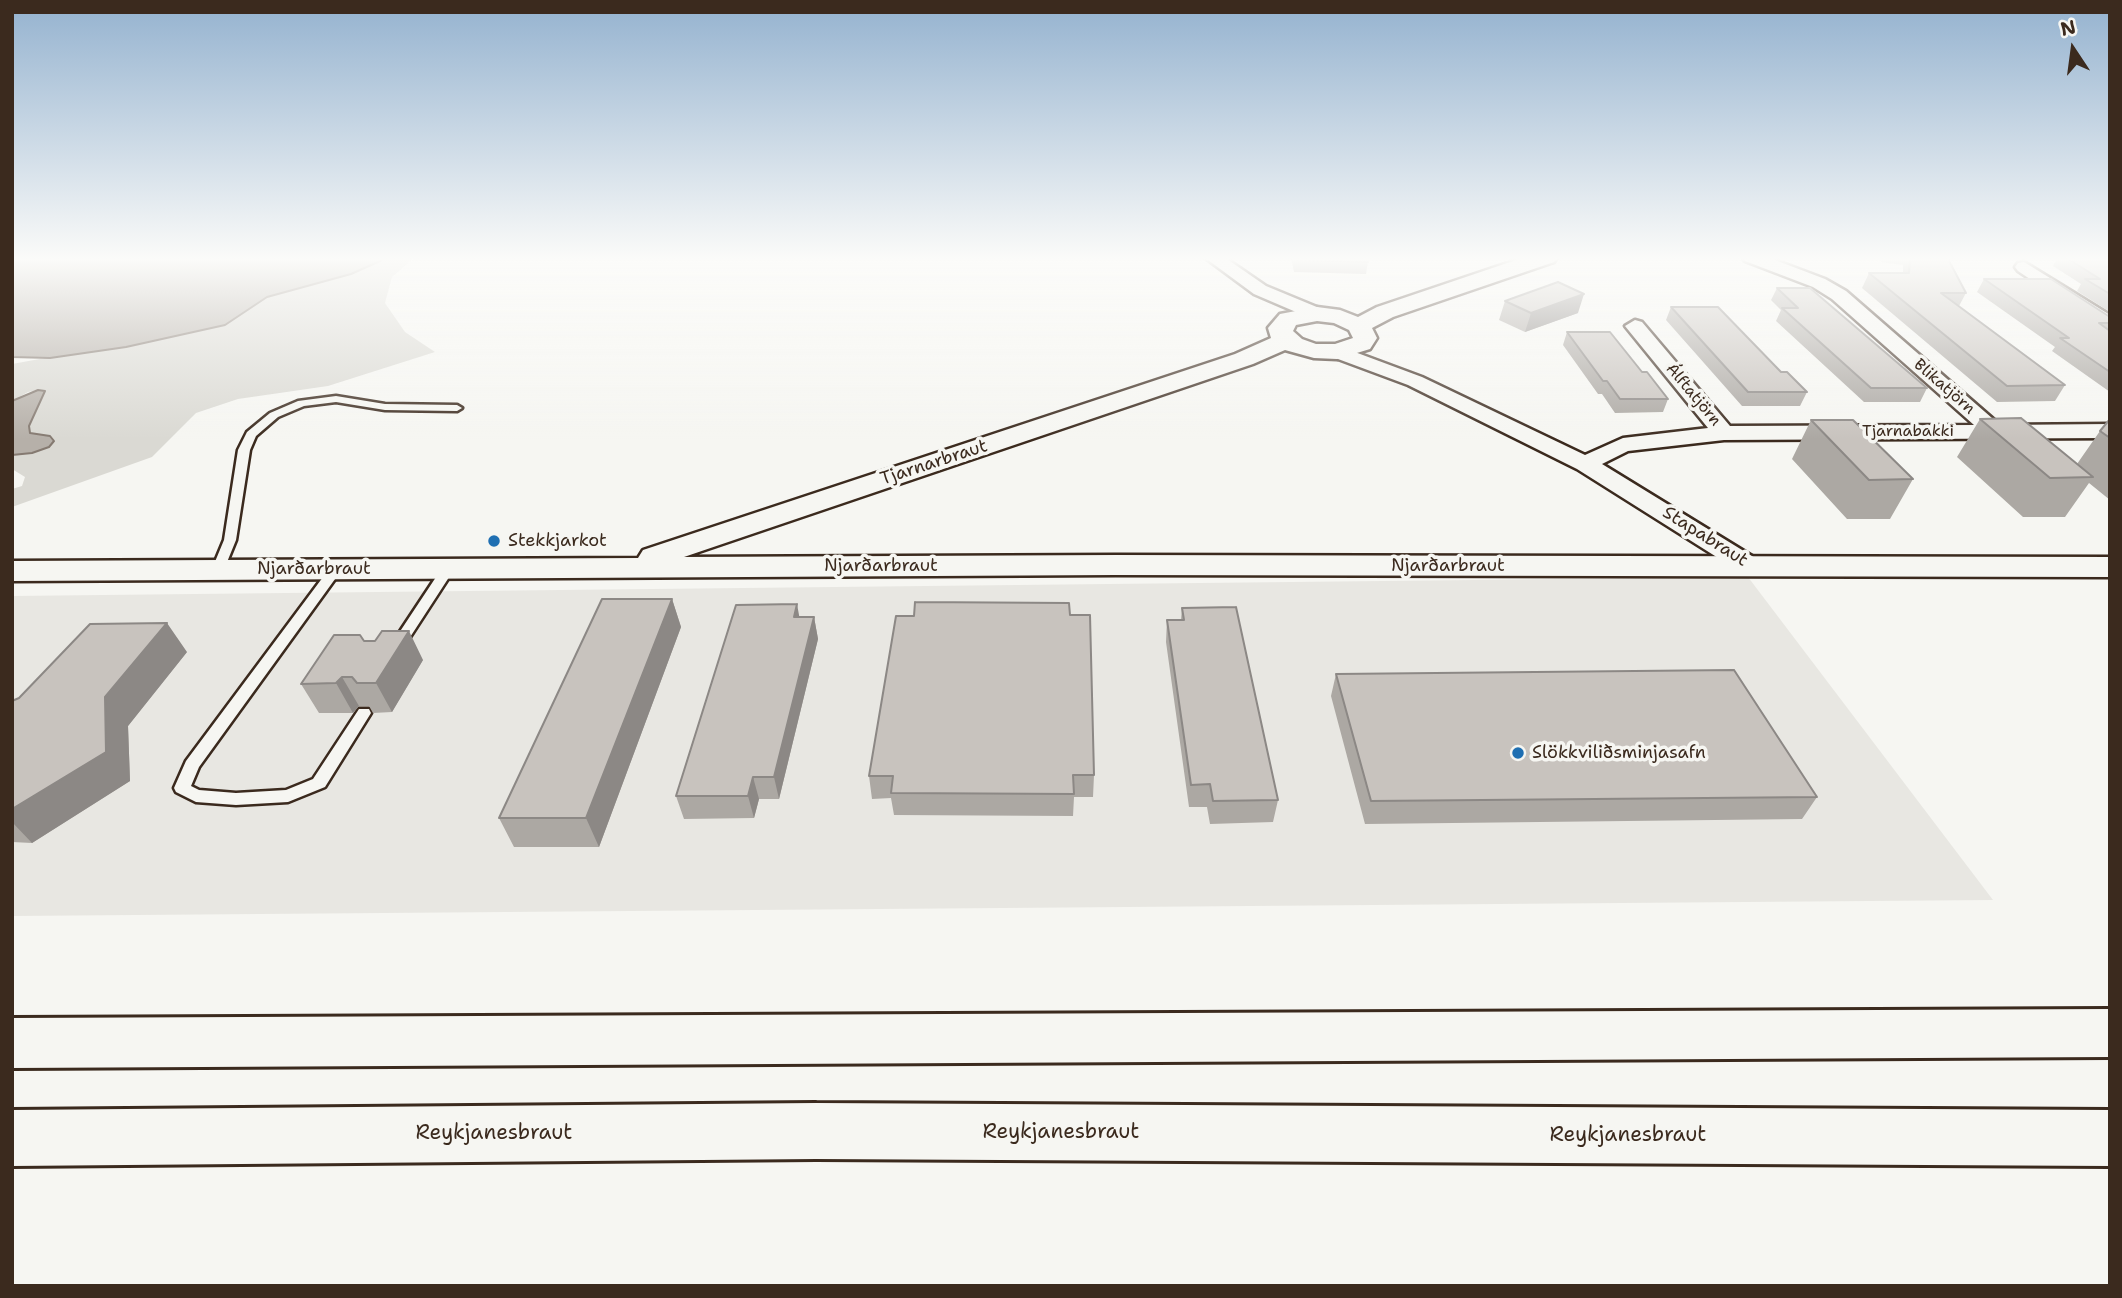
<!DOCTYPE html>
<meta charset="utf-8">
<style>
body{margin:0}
#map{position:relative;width:2122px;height:1298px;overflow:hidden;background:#f6f6f2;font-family:"Shantell Sans",sans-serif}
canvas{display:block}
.frame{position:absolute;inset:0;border:14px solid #3b2a1e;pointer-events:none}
.north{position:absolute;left:2038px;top:14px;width:70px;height:70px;-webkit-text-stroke:5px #f6f6f2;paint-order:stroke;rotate:347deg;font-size:19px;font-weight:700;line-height:28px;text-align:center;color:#3b2a1e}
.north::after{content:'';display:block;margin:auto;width:24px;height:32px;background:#3b2a1e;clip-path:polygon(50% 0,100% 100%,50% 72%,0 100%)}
</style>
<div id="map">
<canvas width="2122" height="1298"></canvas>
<div class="frame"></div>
<div class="north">N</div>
</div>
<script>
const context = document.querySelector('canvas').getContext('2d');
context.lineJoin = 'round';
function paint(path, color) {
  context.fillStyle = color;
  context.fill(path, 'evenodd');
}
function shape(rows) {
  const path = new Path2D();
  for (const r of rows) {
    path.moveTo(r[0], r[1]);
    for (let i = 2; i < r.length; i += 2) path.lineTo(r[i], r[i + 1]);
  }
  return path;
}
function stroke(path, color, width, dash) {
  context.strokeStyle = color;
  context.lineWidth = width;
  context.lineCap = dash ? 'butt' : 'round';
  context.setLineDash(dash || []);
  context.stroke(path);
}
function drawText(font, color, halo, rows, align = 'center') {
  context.font = font + ' "Shantell Sans",sans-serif';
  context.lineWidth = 7;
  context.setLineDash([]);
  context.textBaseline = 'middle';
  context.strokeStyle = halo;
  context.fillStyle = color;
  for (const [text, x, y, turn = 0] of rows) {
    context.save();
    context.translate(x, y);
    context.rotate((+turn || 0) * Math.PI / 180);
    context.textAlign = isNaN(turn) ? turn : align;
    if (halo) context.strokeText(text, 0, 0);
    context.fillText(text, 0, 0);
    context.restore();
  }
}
paint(shape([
 [1748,577,1993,900,12,916,12,596]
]), '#e8e7e2');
paint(shape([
 [12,257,415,257,392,277,385,303,405,332,435,352,328,386,238,399,196,413,152,457,12,507,12,489,22,486,25,477,12,469,12,455,32,453,41,434,30,434,29,426,45,392,38,390,28,392,12,401,12,364,45,358,12,357]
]), '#dad9d3');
const water = shape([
 [12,257,389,257,351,274,267,297,225,325,126,347,50,358,12,357,12,257],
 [38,390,45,391,29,426,30,433,50,436,54,441,49,447,32,453,12,455,12,401,38,390]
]);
paint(water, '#b6b0a9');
stroke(water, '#857a71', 2);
const service = shape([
 [336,396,385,404,457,405,462,408,457,411,385,410,336,402,304,406,278,417,256,436,250,450,236,540,223,572,213,572,212,569,224,540,238,450,247,432,270,413,298,401,336,396],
 [337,564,343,568,199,767,191,786,199,790,236,793,286,790,313,779,359,709,369,709,371,713,325,787,288,802,236,805,196,802,176,792,174,788,186,761,332,565,337,564],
 [449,564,455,568,403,648,393,648,391,645,393,642,444,565,449,564]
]);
const minor = shape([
 [1204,257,1224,257,1266,286,1324,310,1326,314,1324,318,1310,318,1254,294,1204,257],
 [1742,257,1767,257,1825,279,1846,291,2000,425,2110,424,2110,438,1724,440,1628,451,1602,464,1760,561,1764,567,1760,573,1751,575,1742,573,1577,469,1408,385,1330,356,1327,352,1330,348,1344,348,1422,377,1585,455,1623,438,1708,428,1625,326,1635,320,1642,322,1730,426,1974,425,1832,299,1813,287,1745,261,1742,257],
 [2024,262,2110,315,2110,330,2103,328,2018,271,2015,267,2018,263,2024,262]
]);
const tertiary = shape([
 [1525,257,1557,257,1554,262,1393,317,1372,328,1377,338,1370,349,1337,359,1314,358,1285,350,1253,364,684,557,1116,555,2110,557,2110,577,1116,575,12,581,12,561,638,558,643,550,1235,354,1271,338,1268,328,1280,314,1317,307,1340,310,1358,317,1377,307,1525,257],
 [1317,321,1334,323,1349,330,1353,338,1335,344,1316,344,1302,339,1293,331,1296,325,1317,321]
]);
const trunk = shape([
 [2110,1009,2110,1057,12,1068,12,1018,2110,1009],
 [816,1103,2110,1110,2110,1166,816,1159,12,1166,12,1110,816,1103]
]);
stroke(service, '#3b2a1e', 5);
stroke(minor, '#3b2a1e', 5);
stroke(tertiary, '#3b2a1e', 5);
stroke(trunk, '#3b2a1e', 6);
paint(service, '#f6f6f2');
paint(minor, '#f6f6f2');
paint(tertiary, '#f6f6f2');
paint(trunk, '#f6f6f2');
paint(shape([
 [1291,257,1366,257,1368,262,1366,274,1294,272],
 [1883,257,1947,257,1966,293,1959,306,2065,385,2055,401,1997,402,1862,288,1869,273,1903,273,1903,265,1881,262],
 [2058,257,2110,257,2110,312,2077,291,2081,284,2053,266],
 [1984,279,2110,323,2110,392,2052,351,2055,347,1977,292],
 [1777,288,1927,388,1920,402,1864,402,1776,321,1781,310,1771,300],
 [1505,301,1578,313,1525,332,1499,320],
 [1671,307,1781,372,1807,392,1800,406,1742,406,1666,320],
 [1567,332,1642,372,1668,399,1663,412,1615,413,1602,394,1598,394,1563,345],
 [1980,419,2077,464,2100,431,2110,419,2110,500,2089,483,2065,517,2023,517,1957,457],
 [1811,420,1913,479,1890,519,1847,519,1792,459],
 [672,599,681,627,599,847,514,847,499,818],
 [1182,608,1278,800,1273,822,1210,824,1207,807,1189,807,1166,642,1167,620,1181,620],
 [1070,615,1094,775,1093,797,1074,797,1073,816,894,815,891,798,872,799,869,776],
 [799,617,814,617,818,639,779,799,759,799,754,818,684,819,676,796],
 [364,641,423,660,392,712,373,713,369,706,359,706,353,713,319,713,301,684],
 [187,652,128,726,130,781,32,843,12,842,12,701,19,698],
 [1336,674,1817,797,1802,819,1365,824,1331,696]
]), '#aca8a3');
paint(shape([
 [1584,294,1578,313,1525,332,1531,313],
 [672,599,681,627,599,847,586,818],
 [797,604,801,626,794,617],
 [814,617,818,639,779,799,774,777],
 [167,623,187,652,128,726,130,781,32,843,12,822,12,809],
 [409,631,423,660,392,712,376,683],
 [342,677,359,706,353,713,336,683],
 [753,777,759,799,754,818,748,796]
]), '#8c8885');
const building = shape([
 [1296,257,1366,257,1368,262,1296,260,1296,257],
 [1910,257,1947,257,1966,293,1941,293,2065,385,2007,386,1869,273,1909,273,1910,257],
 [2065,257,2110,257,2110,294,2085,279,2100,279,2065,257],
 [1984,279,2051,279,2110,317,2110,323,2099,323,2110,331,2110,372,2060,338,2069,338,1984,279],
 [1558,282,1584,294,1531,313,1505,301,1558,282],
 [1777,288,1810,288,1927,388,1871,388,1782,308,1798,308,1777,288],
 [1671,307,1718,307,1781,372,1787,372,1807,392,1748,392,1671,307],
 [1567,332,1610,332,1642,372,1647,372,1668,399,1620,399,1607,381,1603,381,1567,332],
 [2021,418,2093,477,2050,478,1980,419,2021,418],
 [2110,419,2110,438,2100,431,2110,419],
 [1811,420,1853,420,1913,479,1869,480,1811,420],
 [602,599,672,599,586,818,499,818,602,599],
 [915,602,1069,603,1070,615,1090,615,1094,775,1073,775,1074,794,891,793,893,776,869,776,896,616,914,616,915,602],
 [797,604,794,617,814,617,774,777,753,777,748,796,676,796,736,605,797,604],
 [1236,607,1278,800,1213,801,1210,784,1191,785,1167,620,1184,620,1182,608,1236,607],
 [167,623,105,697,106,752,12,809,12,701,19,698,90,624,167,623],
 [382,631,409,631,376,683,357,683,352,677,342,677,336,683,301,684,334,635,360,635,364,641,375,641,382,631],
 [1734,670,1817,797,1371,801,1336,674,1734,670]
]);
paint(building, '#c8c3be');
stroke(building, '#8c8885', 2);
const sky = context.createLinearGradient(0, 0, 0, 439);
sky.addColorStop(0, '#94b2cf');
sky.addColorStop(0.59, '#fbfbf9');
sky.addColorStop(1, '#fbfbf900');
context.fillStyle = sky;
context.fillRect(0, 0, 2122, 439);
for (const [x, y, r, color] of [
 [494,541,7,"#1f6fb2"],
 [1518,753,7,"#1f6fb2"]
]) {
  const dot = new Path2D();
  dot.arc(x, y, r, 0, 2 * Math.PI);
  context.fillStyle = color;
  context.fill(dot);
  stroke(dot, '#f6f6f2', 2.5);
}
drawText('16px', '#3b2a1e', '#f6f6f2', [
 ["Blikatjörn",1944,387,41],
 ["Álftatjörn",1693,395,50],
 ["Tjarnabakki",1908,432]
]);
drawText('18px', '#3b2a1e', '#f6f6f2', [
 ["Tjarnarbraut",934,463,-18],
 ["Stapabraut",1705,537,32],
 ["Njarðarbraut",881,566],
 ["Njarðarbraut",1448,566],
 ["Njarðarbraut",314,569]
]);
drawText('18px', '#3b2a1e', '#f6f6f2', [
 ["Stekkjarkot",508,541],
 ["Slökkviliðsminjasafn",1532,753]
], 'left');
drawText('21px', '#3b2a1e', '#f6f6f2', [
 ["Reykjanesbraut",1061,1133],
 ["Reykjanesbraut",494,1134],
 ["Reykjanesbraut",1628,1136]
]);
</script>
